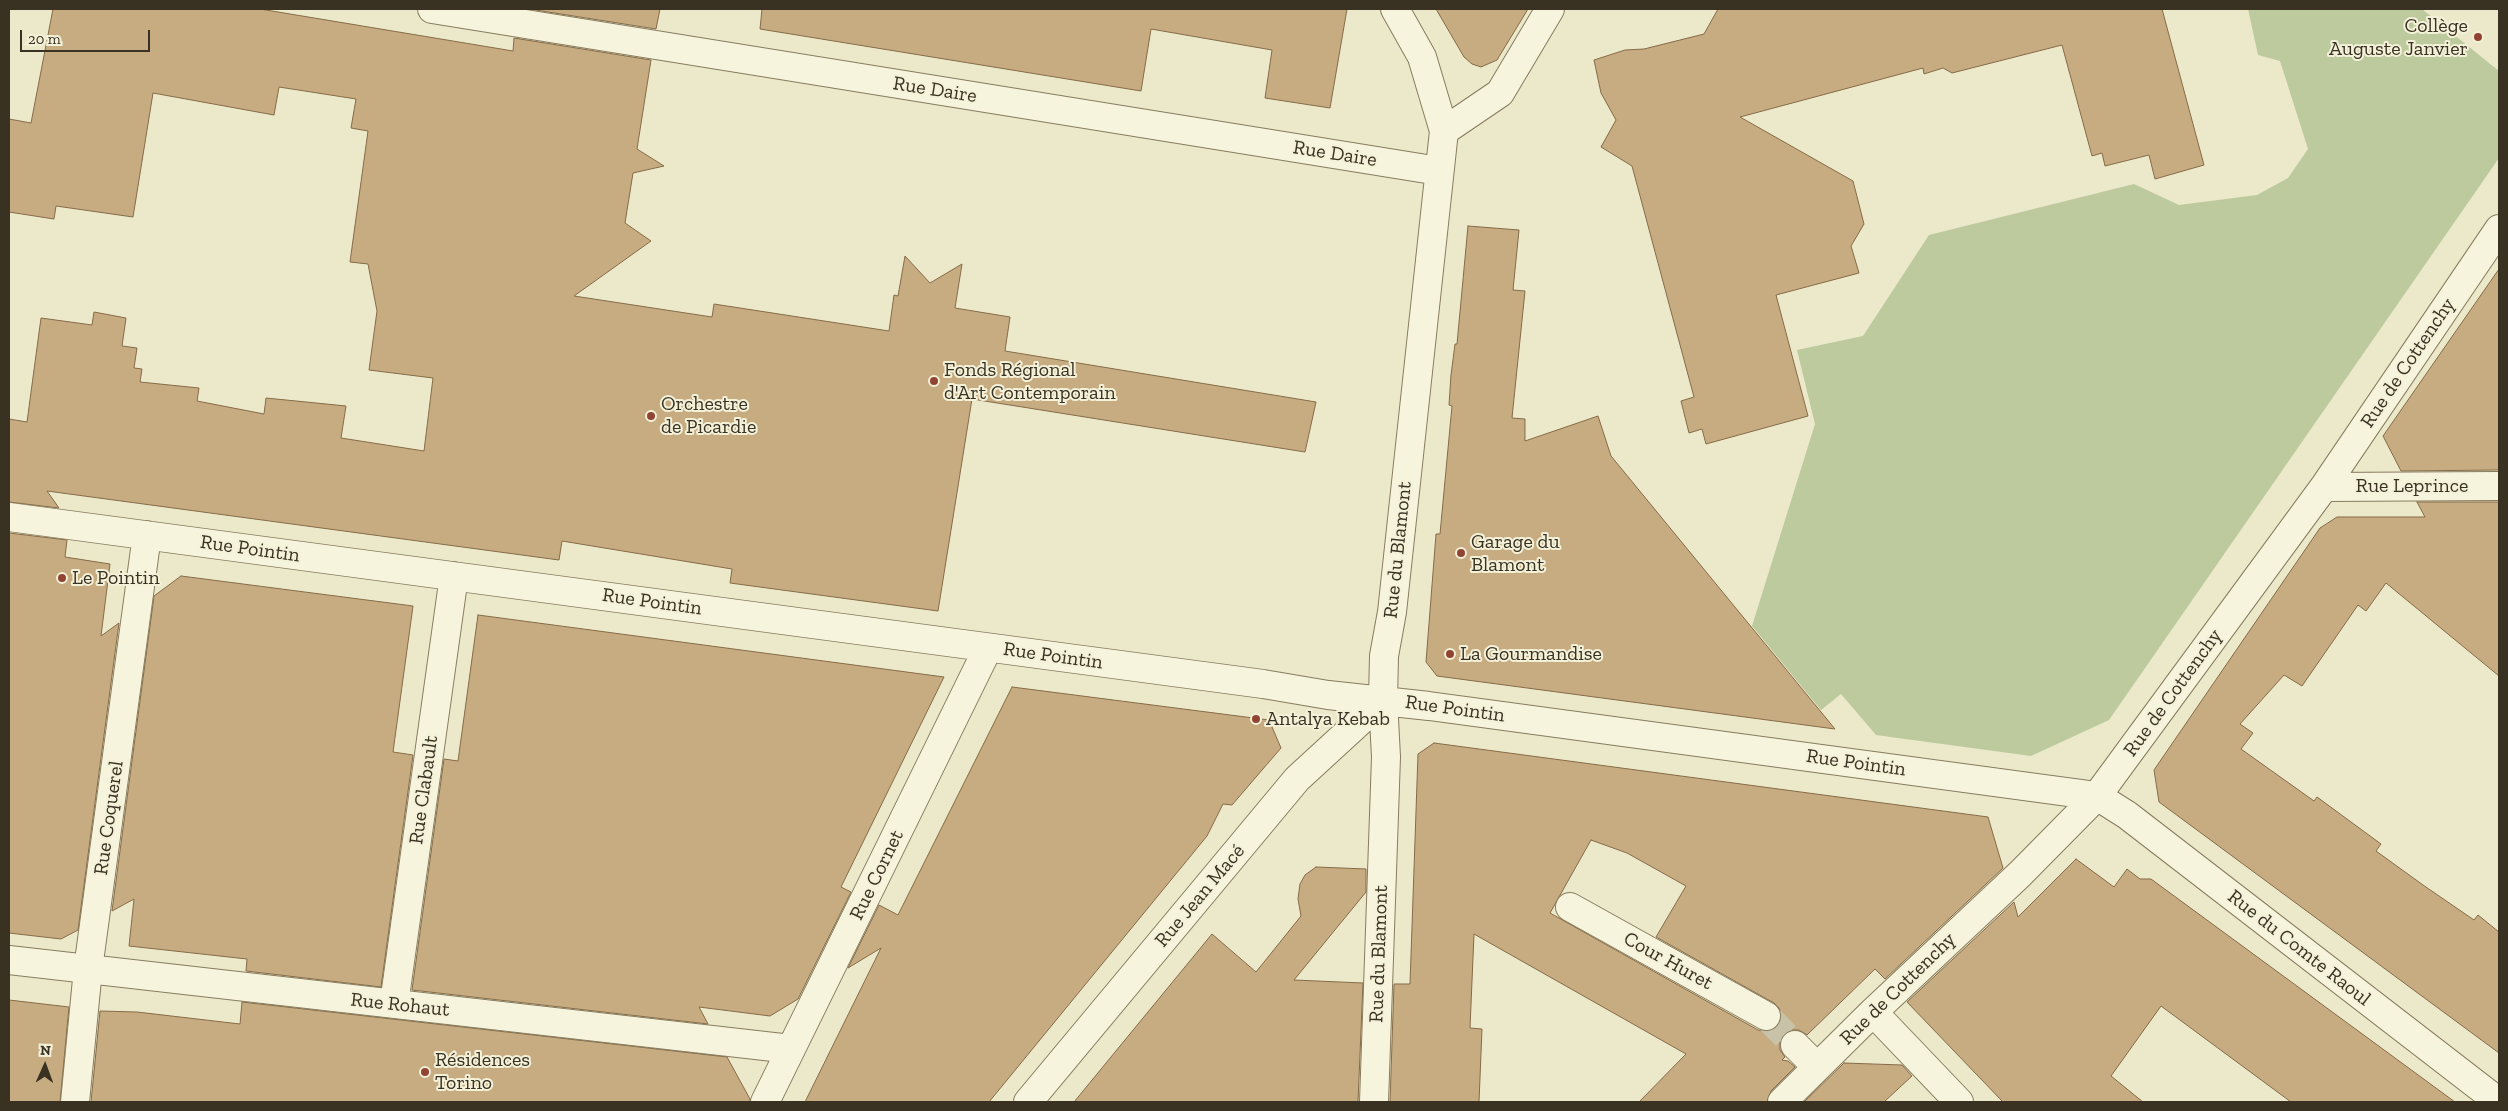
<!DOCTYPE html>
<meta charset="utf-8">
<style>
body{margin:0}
#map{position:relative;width:2508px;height:1111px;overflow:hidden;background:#ece8ca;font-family:"Zilla Slab",serif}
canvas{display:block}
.frame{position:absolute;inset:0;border:10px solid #393122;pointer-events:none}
.north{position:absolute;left:20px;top:1041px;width:50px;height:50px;-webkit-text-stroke:4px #f4f1d9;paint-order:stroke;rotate:2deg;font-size:14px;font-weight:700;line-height:20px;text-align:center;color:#393122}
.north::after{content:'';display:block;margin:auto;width:18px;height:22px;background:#393122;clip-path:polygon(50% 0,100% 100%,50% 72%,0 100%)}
.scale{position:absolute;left:20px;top:30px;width:130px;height:22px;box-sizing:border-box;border:2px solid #393122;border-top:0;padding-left:6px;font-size:15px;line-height:18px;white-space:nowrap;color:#393122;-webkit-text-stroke:4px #f4f1d9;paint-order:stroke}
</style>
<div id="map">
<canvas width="2508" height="1111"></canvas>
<div class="frame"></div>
<div class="north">N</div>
<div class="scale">20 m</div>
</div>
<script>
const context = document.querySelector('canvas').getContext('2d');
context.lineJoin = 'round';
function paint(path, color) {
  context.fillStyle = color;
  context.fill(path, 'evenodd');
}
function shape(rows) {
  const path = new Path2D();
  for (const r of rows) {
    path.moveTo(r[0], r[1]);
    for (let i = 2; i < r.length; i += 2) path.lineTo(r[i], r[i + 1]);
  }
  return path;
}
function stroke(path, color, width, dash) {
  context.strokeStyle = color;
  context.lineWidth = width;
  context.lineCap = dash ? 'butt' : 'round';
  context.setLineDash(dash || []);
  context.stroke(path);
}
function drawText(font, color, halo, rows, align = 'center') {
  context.font = font + ' "Zilla Slab",serif';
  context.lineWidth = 4;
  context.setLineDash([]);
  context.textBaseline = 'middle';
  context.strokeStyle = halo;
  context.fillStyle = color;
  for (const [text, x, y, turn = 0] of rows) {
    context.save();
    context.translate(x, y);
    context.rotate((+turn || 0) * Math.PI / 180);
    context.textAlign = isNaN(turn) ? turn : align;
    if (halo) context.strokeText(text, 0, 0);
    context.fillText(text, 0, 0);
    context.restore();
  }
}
paint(shape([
 [2248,9,2422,9,2499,71,2499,158,2109,720,2031,756,1876,735,1841,694,1821,710,1752,626,1815,424,1797,350,1863,336,1929,235,2134,184,2179,205,2257,195,2288,178,2308,149,2280,61,2258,55]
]), '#bcca9e');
const building = shape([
 [53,9,260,9,513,51,514,38,651,60,637,149,664,166,633,173,625,223,651,241,574,296,712,317,714,304,889,331,894,295,898,296,905,256,930,283,962,264,955,308,1010,317,1005,351,1316,402,1305,452,972,399,938,611,730,583,732,569,562,541,559,560,47,491,59,508,9,502,9,419,27,422,41,318,92,325,94,312,126,318,122,346,137,348,134,368,142,369,140,382,199,388,197,401,264,414,266,398,346,406,341,438,424,451,433,378,369,370,377,311,368,264,350,262,368,131,351,128,356,99,279,87,274,115,153,93,133,217,56,206,54,219,9,212,9,119,31,123,53,9],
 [529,9,660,9,656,29,529,9],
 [762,9,1347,9,1330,108,1265,98,1272,50,1151,29,1141,91,760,29,762,9],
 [1436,9,1528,9,1497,60,1481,67,1472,64,1464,57,1436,9],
 [1718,9,2162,9,2204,165,2155,179,2149,155,2105,166,2102,153,2092,156,2062,45,1952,73,1943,68,1924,74,1923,68,1740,117,1853,181,1864,224,1851,246,1859,273,1776,295,1808,416,1706,444,1702,429,1689,433,1681,401,1694,397,1632,166,1601,147,1616,120,1601,93,1594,60,1625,50,1644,49,1704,34,1718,9],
 [1468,226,1519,230,1513,290,1525,291,1512,418,1525,419,1525,441,1598,416,1611,456,1835,729,1437,676,1426,662,1436,534,1440,534,1452,406,1449,405,1451,375,1455,344,1457,344,1468,226],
 [2499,269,2499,470,2401,471,2383,436,2499,269],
 [2417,502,2499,502,2499,676,2386,583,2366,611,2358,605,2302,686,2284,675,2240,724,2253,733,2241,749,2314,801,2317,797,2381,844,2376,851,2423,885,2474,920,2478,915,2499,932,2499,1053,2159,802,2154,770,2320,528,2337,517,2425,517,2417,502],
 [9,533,67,540,65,557,110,564,101,636,119,623,78,930,61,939,9,933,9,533],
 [181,576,413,606,393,752,413,755,381,987,246,971,247,959,129,946,134,899,112,911,154,596,181,576],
 [478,615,944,677,841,887,851,892,798,999,770,1016,699,1007,708,1024,412,990,444,759,458,761,478,615],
 [1012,687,1269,720,1281,748,1232,805,1223,804,1207,836,989,1102,805,1102,881,948,848,968,879,905,898,915,1012,687],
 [1434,743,1988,817,2003,868,1885,979,1875,969,1807,1035,1799,1030,1791,1030,1784,1034,1780,1041,1780,1050,1785,1057,1782,1060,1788,1061,1795,1067,1771,1091,1767,1102,1639,1102,1686,1054,1474,934,1470,1028,1482,1029,1479,1102,1390,1102,1394,984,1410,984,1418,754,1434,743],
 [1591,840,1627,853,1686,886,1656,937,1774,1003,1779,1008,1782,1015,1780,1023,1774,1029,1767,1032,1758,1030,1550,913,1591,840],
 [2076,859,2114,887,2127,869,2140,879,2151,879,2455,1102,2291,1102,2161,1006,2111,1076,2143,1102,2003,1102,1907,1002,2014,902,2018,917,2076,859],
 [1316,867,1366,869,1366,892,1294,980,1363,983,1358,1102,1074,1102,1212,934,1256,972,1301,916,1298,899,1300,884,1305,875,1316,867],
 [9,1000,69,1007,60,1102,9,1102,9,1000],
 [242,1002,727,1057,750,1099,750,1102,91,1102,100,1011,137,1012,240,1024,242,1002],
 [1844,1063,1902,1065,1912,1076,1884,1102,1804,1102,1844,1063]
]);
paint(building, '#c7ac82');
stroke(building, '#856b47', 1);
stroke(shape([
 [1766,1016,1795,1045]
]), '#c8c3a8', 28, [28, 14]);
const minor = shape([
 [432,9,1439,171],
 [1444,131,1500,93,1550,9],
 [2324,487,2499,486],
 [9,517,1263,684,1328,695,1429,706,2097,796,2127,815,2499,1102],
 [1570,907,1766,1016],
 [9,960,791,1049],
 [394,1004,454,576],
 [1873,1012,1959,1102],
 [1795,1045,1817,1067],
 [75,1102,88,969,147,535],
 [765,1102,988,648],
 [1028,1102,1297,779,1383,700],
 [1374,1102,1386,757,1383,700,1384,656,1392,612,1444,131,1422,57,1395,9],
 [1782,1102,1873,1012,2020,874,2097,796,2324,487,2499,229]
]);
stroke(minor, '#877c5f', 30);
stroke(minor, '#f7f4dd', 28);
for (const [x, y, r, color] of [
 [2478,37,5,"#924433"],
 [934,381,5,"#924433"],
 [651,416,5,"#924433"],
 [1461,553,5,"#924433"],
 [62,578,5,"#924433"],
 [1450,654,5,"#924433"],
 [1256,719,5,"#924433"],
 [425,1072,5,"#924433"]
]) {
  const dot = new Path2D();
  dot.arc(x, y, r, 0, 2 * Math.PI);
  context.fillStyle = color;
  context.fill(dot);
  stroke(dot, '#f4f1d9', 2);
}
drawText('20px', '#393122', '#f4f1d9', [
 ["Collège",2468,26,"right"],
 ["Auguste Janvier",2468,49,"right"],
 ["Fonds Régional",944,370],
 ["d'Art Contemporain",944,393],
 ["Orchestre",661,404],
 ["de Picardie",661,427],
 ["Garage du",1471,542],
 ["Blamont",1471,565],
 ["Le Pointin",72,578],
 ["La Gourmandise",1460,654],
 ["Antalya Kebab",1266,719],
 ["Résidences",435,1060],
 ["Torino",435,1083]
], 'left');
drawText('20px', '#393122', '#f4f1d9', [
 ["Rue Daire",935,90,9],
 ["Rue Daire",1335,154,9],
 ["Rue de Cottenchy",2408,363,-56],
 ["Rue Leprince",2412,486],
 ["Rue Pointin",250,549,8],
 ["Rue du Blamont",1398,550,-84],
 ["Rue Pointin",652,602,8],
 ["Rue Pointin",1053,656,8],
 ["Rue de Cottenchy",2173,693,-54],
 ["Rue Pointin",1455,709,8],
 ["Rue Pointin",1856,763,8],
 ["Rue Clabault",424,790,-82],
 ["Rue Coquerel",109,818,-82],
 ["Rue Cornet",877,875,-64],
 ["Rue Jean Macé",1200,896,-50],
 ["Rue du Comte Raoul",2299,948,38],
 ["Rue du Blamont",1379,954,-88],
 ["Cour Huret",1668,961,29],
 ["Rue de Cottenchy",1898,989,-44],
 ["Rue Rohaut",400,1005,6]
]);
</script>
